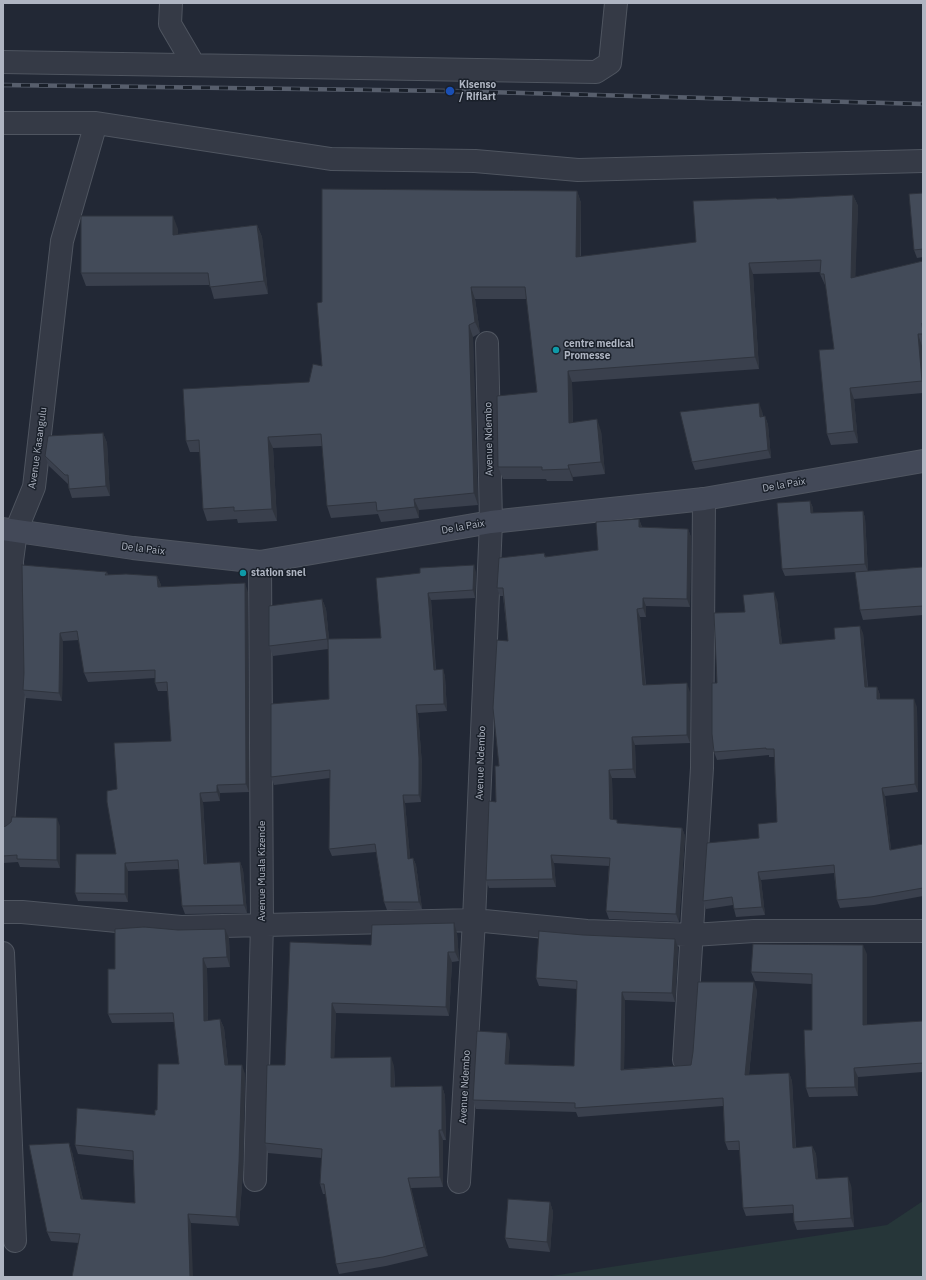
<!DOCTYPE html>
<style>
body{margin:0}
#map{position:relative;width:926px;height:1280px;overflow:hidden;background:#222835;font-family:"IBM Plex Sans",sans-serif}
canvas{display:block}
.frame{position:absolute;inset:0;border:4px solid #afb5c2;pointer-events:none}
</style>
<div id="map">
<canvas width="926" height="1280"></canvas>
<div class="frame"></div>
</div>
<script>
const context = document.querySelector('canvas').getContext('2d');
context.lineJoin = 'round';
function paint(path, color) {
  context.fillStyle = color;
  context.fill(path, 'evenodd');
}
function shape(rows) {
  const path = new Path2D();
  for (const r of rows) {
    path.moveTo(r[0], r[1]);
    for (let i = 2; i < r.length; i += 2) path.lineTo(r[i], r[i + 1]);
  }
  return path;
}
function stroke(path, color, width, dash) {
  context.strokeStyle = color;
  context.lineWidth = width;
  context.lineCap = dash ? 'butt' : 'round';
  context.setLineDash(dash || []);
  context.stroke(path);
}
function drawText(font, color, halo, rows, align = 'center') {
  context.font = font + ' "IBM Plex Sans",sans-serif';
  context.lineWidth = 3;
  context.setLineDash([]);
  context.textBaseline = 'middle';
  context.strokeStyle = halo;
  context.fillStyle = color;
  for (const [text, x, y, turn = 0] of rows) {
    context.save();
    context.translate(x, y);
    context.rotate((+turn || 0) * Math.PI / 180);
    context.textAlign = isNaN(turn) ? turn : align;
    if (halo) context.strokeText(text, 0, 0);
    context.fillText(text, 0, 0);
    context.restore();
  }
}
paint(shape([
 [923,1201,923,1277,545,1277,887,1225]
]), '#263639');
const street = shape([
 [171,3,170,24,194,65],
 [3,62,596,72,610,63,616,3],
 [3,123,96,123,331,159,475,161,578,170,923,161],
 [3,823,15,682,12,561,16,531,34,487,62,241,96,123],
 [3,912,22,912,181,927,474,920,587,931,693,935,754,931,923,931],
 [3,953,15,1241],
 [684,1060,702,768,704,499],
 [255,1180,262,924,260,562],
 [459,1182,474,920,491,522,487,343]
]);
const secondary = shape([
 [3,529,133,548,260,562,491,522,704,499,923,461]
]);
stroke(street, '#4f5560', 24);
stroke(secondary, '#4f5560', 24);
stroke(street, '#353a46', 22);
stroke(secondary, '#434958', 22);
const rail = shape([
 [3,85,450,91,923,104]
]);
stroke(rail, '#575e6c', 4.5);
stroke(rail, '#1a202a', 3, [9]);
paint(shape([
 [577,191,581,203,581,257,696,242,777,199,853,195,858,206,855,277,923,261,923,346,922,346,923,353,923,393,854,399,858,443,831,445,827,434,834,349,826,285,825,285,820,274,821,272,753,274,759,369,572,382,573,422,601,431,605,474,573,477,573,481,547,481,546,479,503,479,498,467,537,392,527,299,475,299,480,333,473,337,478,505,419,510,419,518,381,522,378,514,331,518,327,506,322,446,273,448,277,521,238,523,237,519,207,521,203,509,200,452,190,452,186,441,309,382,322,366,322,302],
 [923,193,923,257,917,258,914,250],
 [257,225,262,237,268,294,214,299,210,285,86,286,81,273,178,229,178,234],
 [762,411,763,417,765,416,768,425,771,458,695,470,692,462],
 [103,433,107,443,110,496,72,498,69,489,68,484,49,466,45,456],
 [810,501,813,508,813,513,863,511,865,518,868,571,923,567,923,615,863,620,860,610,855,572,785,576,782,569],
 [639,519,642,527,688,529,691,537,690,607,646,606,646,617,640,617,646,685,690,692,690,743,635,745,636,778,612,778,613,820,618,823,682,828,685,836,679,922,609,919,606,911,609,866,554,863,556,887,489,888,486,880,496,802,499,766,508,641,503,596,500,596,497,588,544,553,546,557,598,550],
 [107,572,108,575,157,576,161,585,161,587,248,592,249,792,220,793,220,801,203,802,207,864,240,862,243,870,247,913,185,914,182,906,179,869,128,871,128,902,78,901,75,893,116,854,117,789,171,741,168,691,158,691,155,683,155,678,88,682,84,673,79,640,63,641,62,701,26,698,23,690,24,673],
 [476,572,475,598,431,600,436,670,443,669,445,677,447,711,418,713,422,765,421,802,405,803,410,858,413,858,416,865,422,909,387,910,384,902,376,852,332,856,329,849,330,778,274,785,271,777,329,699,328,649,273,656,269,646,322,599,326,609,329,639,381,638,420,573],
 [777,600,782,644,835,639,863,633,868,687,877,687,880,695,880,699,917,707,918,792,885,796,891,850,923,844,923,896,874,905,840,908,837,900,834,873,761,880,765,915,736,917,733,905,706,909,703,901,759,838,777,822,774,757,769,757,769,755,717,760,714,752,717,683,745,612],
 [60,826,60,868,20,867,18,862,3,863,3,827],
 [457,933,459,961,452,962,449,1016,336,1013,334,1058,394,1066,395,1087,442,1086,445,1096,446,1140,443,1140,443,1187,411,1188,428,1256,386,1266,339,1274,336,1264,326,1194,323,1194,320,1184,322,1158,268,1153,265,1143,285,1065,371,945],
 [583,935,675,939,678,947,675,1002,625,1000,624,1069,691,1065,757,990,749,1075,789,1073,792,1081,796,1148,812,1146,816,1154,818,1179,851,1185,854,1227,797,1230,794,1222,793,1213,746,1216,743,1208,740,1150,728,1150,725,1142,723,1106,578,1117,576,1112,476,1109,473,1100,510,1041,508,1064,574,1066,577,989,539,986,536,978],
 [229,938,230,967,207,968,208,1021,220,1019,224,1028,228,1065,245,1074,243,1171,239,1226,191,1223,79,1243,51,1241,47,1232,72,1152,83,1199,135,1203,133,1160,78,1154,75,1145,155,1115,179,1064,174,1022,112,1023,108,1014,115,969],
 [867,954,867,1025,923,1021,923,1072,858,1077,858,1096,809,1097,806,1088,812,1030,812,984,755,981,751,972],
 [550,1202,553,1212,550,1252,509,1248,505,1238]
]), '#3a404d');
paint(shape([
 [577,191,581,203,580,269,576,257],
 [853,195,858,206,855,290,851,278],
 [173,216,178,229,178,247,173,235],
 [257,225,262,237,268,294,264,281],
 [749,263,753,274,759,369,755,357],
 [471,287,475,299,480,333,475,322],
 [469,325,473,337,478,505,474,493],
 [918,334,922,346,923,383,922,381],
 [568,371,572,382,573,434,569,423],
 [850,388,854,399,858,443,854,431],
 [759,403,762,411,763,425,760,417],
 [765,416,768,425,771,458,768,450],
 [597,419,601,431,605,474,601,462],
 [103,433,107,443,110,496,106,486],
 [268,437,273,448,277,521,272,509],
 [568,465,573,477,573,481,569,469],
 [414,499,419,510,419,518,415,507],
 [810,501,813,508,814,520,811,513],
 [863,511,865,518,868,572,865,564],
 [639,519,642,528,639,527],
 [688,529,691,537,690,607,687,599],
 [474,565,476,572,475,598,473,590],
 [157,576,161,585,161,596,158,587],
 [245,583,248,592,249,792,246,784],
 [774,592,777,600,783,652,780,644],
 [428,593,431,600,436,677,434,670],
 [643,598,646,606,646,617,643,608],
 [322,599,326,609,330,649,327,639],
 [637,609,640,617,646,693,643,685],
 [860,626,863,633,868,695,865,687],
 [60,633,63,641,62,701,59,693],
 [443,669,445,677,447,711,444,704],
 [687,683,690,692,690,743,687,735],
 [877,687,880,695,879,707,877,699],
 [914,699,917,707,918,792,915,784],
 [416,705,418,713,422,765,421,802,419,795],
 [632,737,635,745,636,778,633,769],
 [609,770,612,778,613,828,610,819],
 [217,785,220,793,220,801,217,792],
 [882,788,885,796,892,858,890,850],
 [200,793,203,802,207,873,204,864],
 [403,795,405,803,411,866,408,859],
 [57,818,60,826,60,868,57,860],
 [682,828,685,836,679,922,676,914],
 [551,855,554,863,556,887,553,879],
 [413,858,416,865,422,909,419,902],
 [240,862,243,870,247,913,244,905],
 [125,863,128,871,128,902,125,894],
 [758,872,761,880,765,915,762,907],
 [454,923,457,933,459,961,455,952],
 [225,929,229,938,230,967,227,957],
 [675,939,678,947,675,1002,672,993],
 [863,945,867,954,867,1034,863,1025],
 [448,952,452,962,449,1016,446,1007],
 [203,958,207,968,208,1030,204,1021],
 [754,982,757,990,748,1084,745,1075],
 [622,992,625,1000,624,1078,621,1070],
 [332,1003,336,1013,334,1068,331,1058],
 [220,1019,224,1028,229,1074,225,1065],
 [507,1033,510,1041,508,1073,505,1064],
 [391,1057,394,1066,395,1097,391,1087],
 [242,1065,245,1074,243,1171,239,1226,236,1217],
 [854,1068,858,1077,858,1096,855,1087],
 [789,1073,792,1081,796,1157,793,1148],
 [442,1086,445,1096,446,1140,442,1130],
 [439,1130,443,1140,443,1187,440,1177],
 [69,1143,72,1152,85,1208,81,1199],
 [812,1146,816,1154,819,1187,816,1179],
 [848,1177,851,1185,854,1227,851,1218],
 [408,1178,411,1188,428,1256,424,1247],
 [550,1202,553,1212,550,1252,547,1242],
 [188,1214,191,1223,193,1277,190,1277]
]), '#2f343e');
const building = shape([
 [322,189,577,191,576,257,696,242,693,201,776,198,777,199,853,195,851,278,923,261,923,323,922,323,923,334,918,334,922,381,850,388,854,431,827,434,819,350,834,349,824,274,820,274,821,260,749,263,755,357,568,371,569,423,597,419,601,462,568,465,569,469,542,470,542,467,498,467,497,396,537,392,525,287,471,287,475,322,469,325,474,493,414,499,415,507,377,511,376,502,327,506,321,434,268,437,272,509,234,511,234,507,203,509,199,440,186,441,183,389,309,382,313,364,322,366,317,303,322,302,322,189],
 [923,193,923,249,914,250,909,194,923,193],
 [81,216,173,216,173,235,257,225,264,281,210,287,208,273,81,273,81,216],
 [759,403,760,417,765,416,768,450,692,462,680,412,759,403],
 [103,433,106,486,69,489,68,475,65,475,45,456,48,436,103,433],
 [810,501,811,513,863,511,865,564,782,569,777,503,810,501],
 [639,519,639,527,688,529,687,599,643,598,643,608,637,609,643,685,687,683,687,735,632,737,633,769,609,770,610,819,617,820,617,823,682,828,676,914,606,911,610,858,551,855,553,879,486,880,489,801,496,802,495,766,499,766,493,708,497,640,508,641,503,588,497,588,499,558,544,553,545,557,598,550,596,522,639,519],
 [22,565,107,572,105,575,126,574,157,576,158,587,245,583,246,784,217,785,217,792,200,793,204,864,240,862,244,905,182,906,178,860,125,863,125,894,75,893,76,854,116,854,107,802,107,791,117,789,114,743,171,741,167,682,155,683,155,670,84,673,77,631,60,633,59,693,23,690,24,673,22,565],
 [474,565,473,590,428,593,434,670,443,669,444,704,416,705,419,758,419,795,403,795,408,859,413,858,419,902,384,902,375,844,329,849,330,770,271,777,271,704,329,699,328,639,381,638,376,578,420,573,420,568,474,565],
 [923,567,923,606,860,610,855,572,923,567],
 [774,592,780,644,835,639,834,628,860,626,865,687,877,687,877,699,914,699,915,784,882,788,890,850,923,844,923,888,871,897,837,900,834,865,758,872,762,907,734,909,732,897,703,901,707,843,759,838,758,824,777,822,774,749,766,749,766,748,714,752,712,734,712,683,717,683,714,613,745,612,743,595,774,592],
 [322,599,327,639,269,646,269,606,322,599],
 [12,817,57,818,57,860,17,859,17,855,3,856,3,827,6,826,11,822,12,817],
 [454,923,455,952,448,952,446,1007,332,1003,331,1058,391,1057,391,1087,442,1086,442,1130,439,1130,440,1177,408,1178,424,1247,383,1257,336,1264,324,1184,320,1184,322,1149,265,1143,267,1065,285,1065,290,942,371,945,372,925,454,923],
 [144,927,178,930,225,929,227,957,203,958,204,1021,220,1019,225,1065,242,1065,239,1162,236,1217,188,1214,190,1277,72,1277,80,1234,47,1232,29,1145,69,1143,81,1199,135,1203,133,1151,75,1145,77,1108,155,1115,155,1110,157,1110,158,1064,179,1064,173,1013,108,1014,108,969,115,969,115,929,144,927],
 [539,931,583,935,675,939,672,993,622,992,621,1070,691,1065,693,1052,698,982,754,982,745,1075,789,1073,793,1148,812,1146,816,1179,848,1177,851,1218,794,1222,793,1205,743,1208,739,1141,725,1142,723,1098,575,1108,575,1103,473,1100,477,1031,507,1033,505,1064,574,1066,577,981,536,978,539,931],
 [753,944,863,945,863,1025,923,1021,923,1063,854,1068,855,1087,806,1088,804,1030,812,1030,812,974,751,972,753,944],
 [508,1199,550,1202,547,1242,505,1238,508,1199]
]);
paint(building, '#434b59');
stroke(building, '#2f343e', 1);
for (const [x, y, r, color] of [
 [450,91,5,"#1a4fb4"],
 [556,350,4,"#0f9aa8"],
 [243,573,4,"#0f9aa8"]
]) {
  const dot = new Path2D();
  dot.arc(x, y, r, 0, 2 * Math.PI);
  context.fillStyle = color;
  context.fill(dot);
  stroke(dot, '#1a202a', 1.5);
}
drawText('bold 10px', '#afb5c2', '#1a202a', [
 ["Kisenso",459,85],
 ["/ Riflart",459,97],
 ["centre medical",564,344],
 ["Promesse",564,356],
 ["station snel",251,573]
], 'left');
drawText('10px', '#afb5c2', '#1a202a', [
 ["Avenue Ndembo",489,439,-91],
 ["Avenue Kasangulu",38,448,-82],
 ["De la Paix",784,485,-10],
 ["De la Paix",463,527,-10],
 ["De la Paix",143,549,7],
 ["Avenue Ndembo",481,763,-88],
 ["Avenue Muala Kizende",262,871,-90],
 ["Avenue Ndembo",465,1087,-87]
]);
</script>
